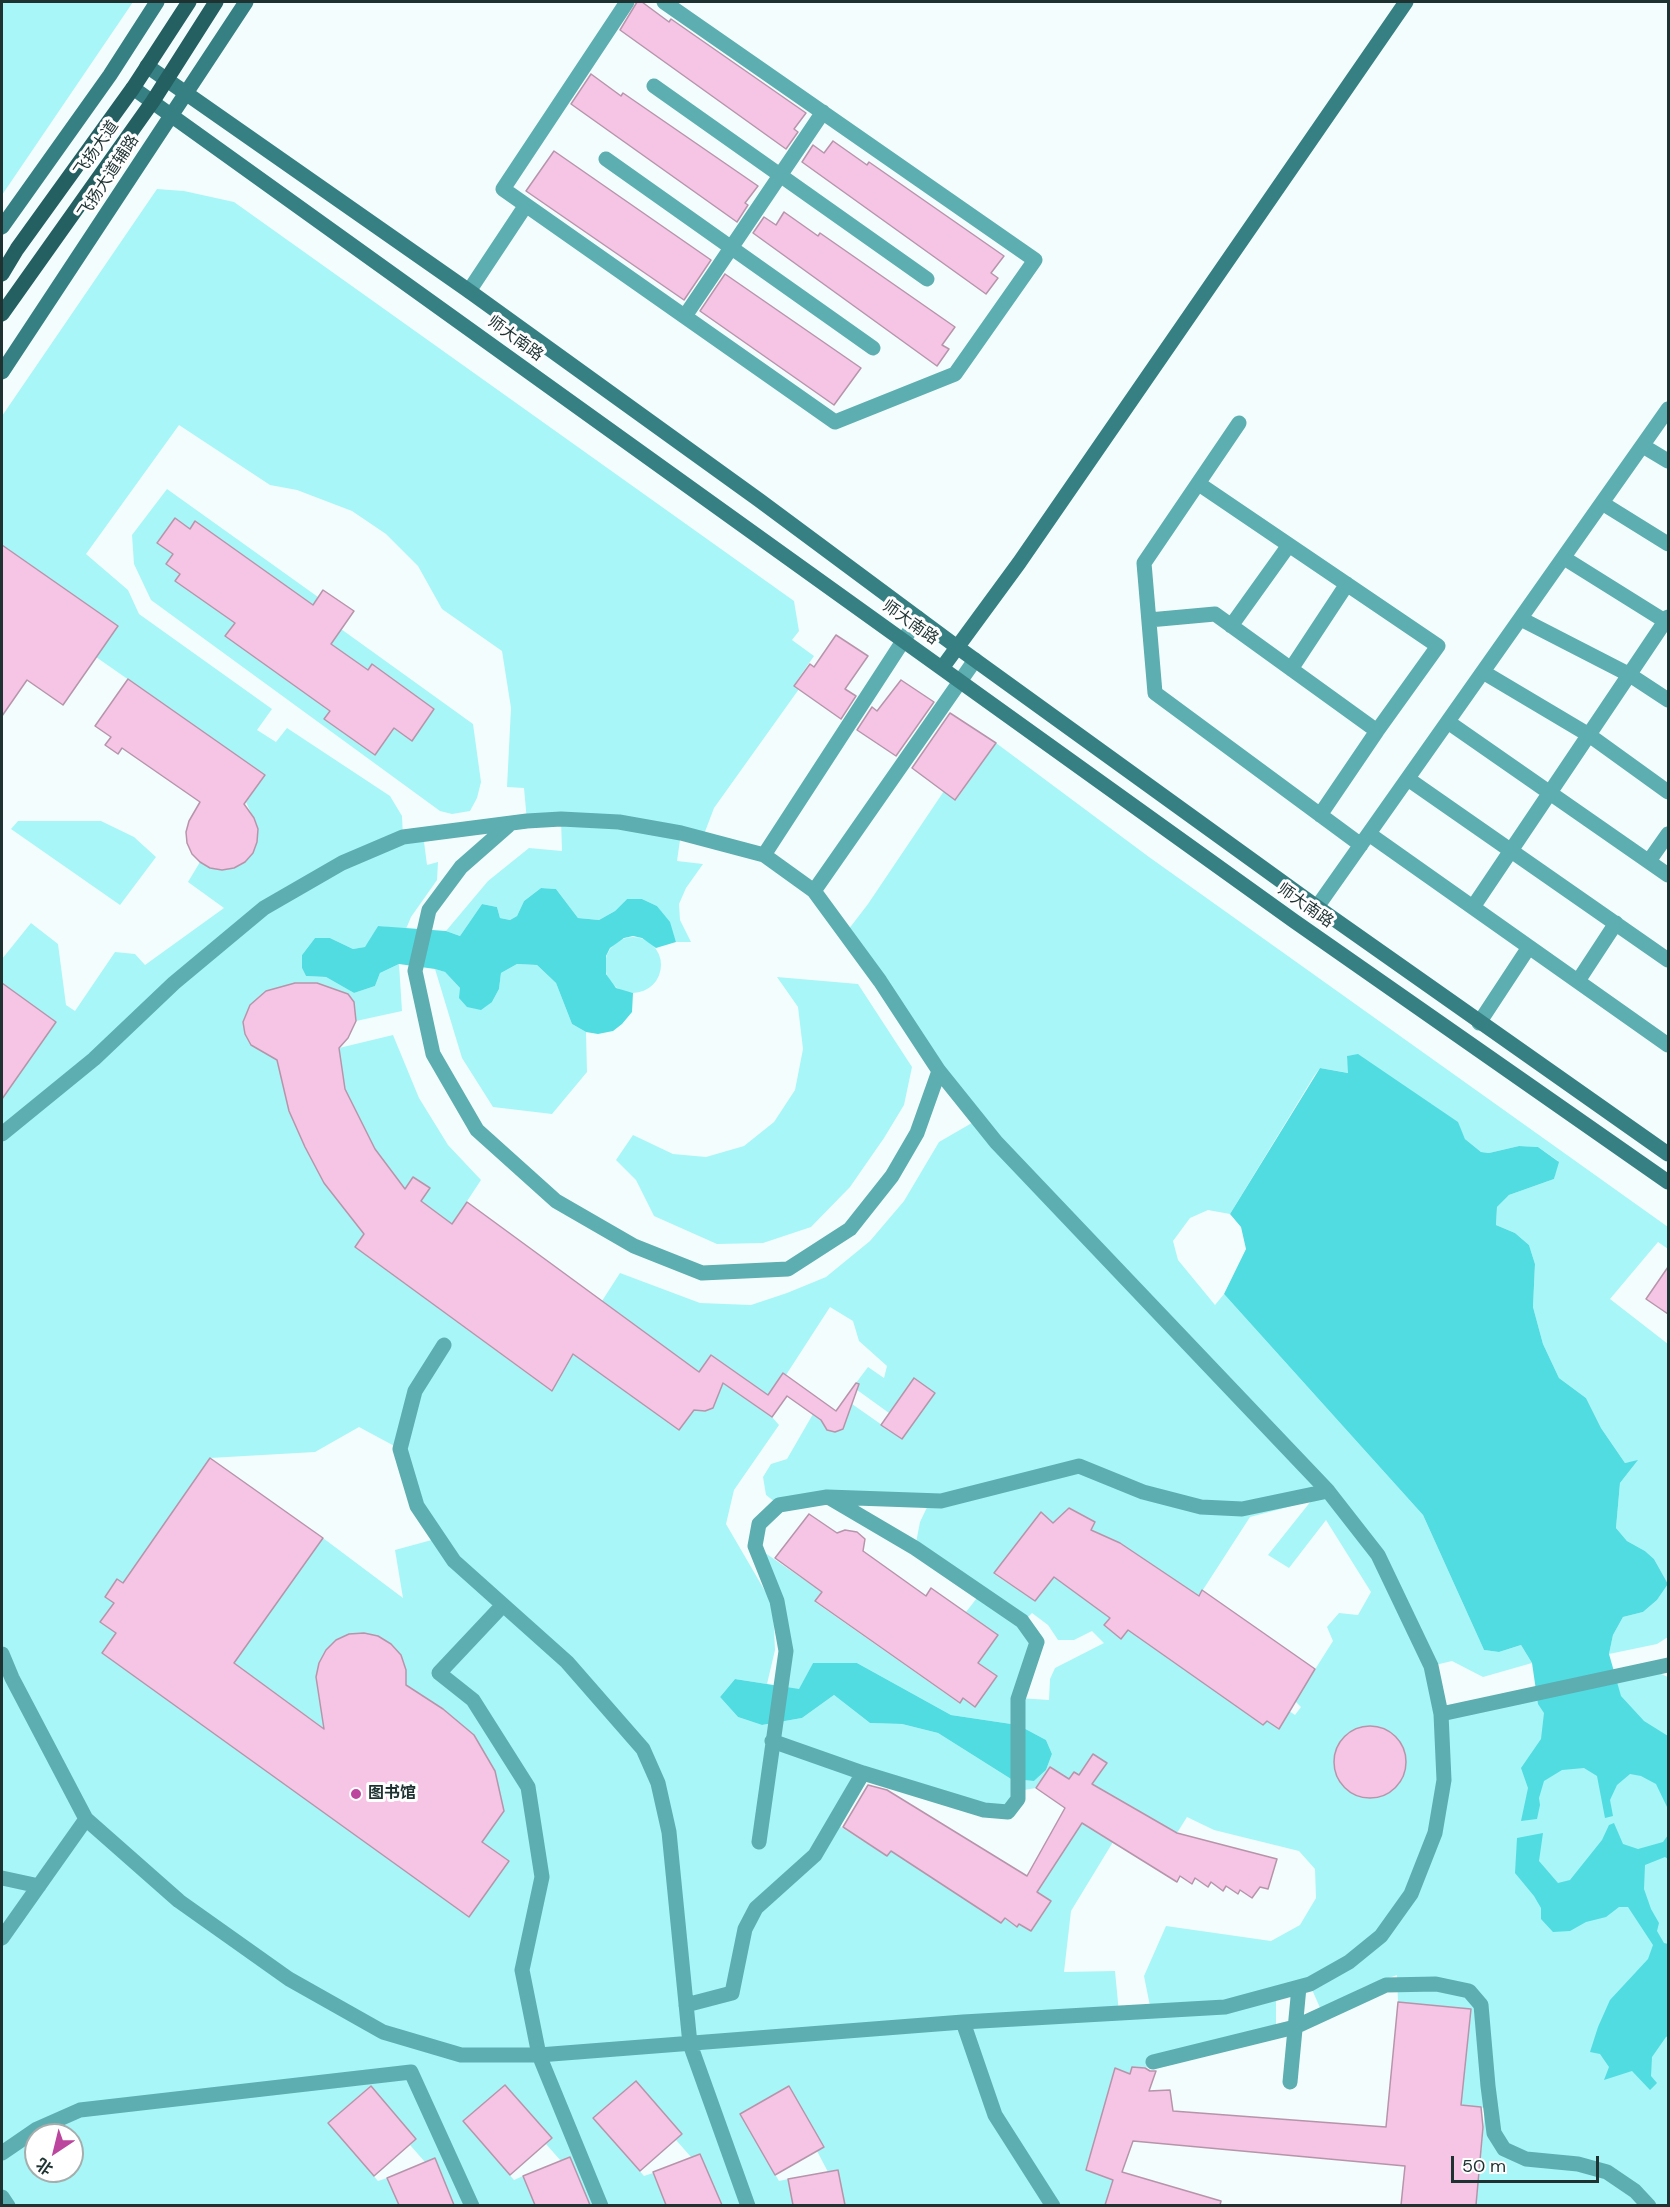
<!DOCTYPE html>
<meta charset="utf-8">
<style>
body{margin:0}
#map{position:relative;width:1670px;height:2207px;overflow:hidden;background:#f4fdfd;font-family:"DM Sans","Noto Sans SC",sans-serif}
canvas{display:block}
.frame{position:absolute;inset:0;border:3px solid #1e3232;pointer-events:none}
.north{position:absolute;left:24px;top:2123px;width:60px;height:60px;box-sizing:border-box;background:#fff;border:2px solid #a5adad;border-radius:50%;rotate:215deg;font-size:16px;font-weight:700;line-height:24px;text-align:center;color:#1e3232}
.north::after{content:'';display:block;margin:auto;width:21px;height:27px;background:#bc469e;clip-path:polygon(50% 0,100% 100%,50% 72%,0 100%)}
.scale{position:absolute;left:1451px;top:2156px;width:148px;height:27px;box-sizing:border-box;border:3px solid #1e3232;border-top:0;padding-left:8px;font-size:18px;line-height:21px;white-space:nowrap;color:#1e3232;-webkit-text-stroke:4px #fff;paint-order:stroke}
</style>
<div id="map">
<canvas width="1670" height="2207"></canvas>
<div class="frame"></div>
<div class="north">北</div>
<div class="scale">50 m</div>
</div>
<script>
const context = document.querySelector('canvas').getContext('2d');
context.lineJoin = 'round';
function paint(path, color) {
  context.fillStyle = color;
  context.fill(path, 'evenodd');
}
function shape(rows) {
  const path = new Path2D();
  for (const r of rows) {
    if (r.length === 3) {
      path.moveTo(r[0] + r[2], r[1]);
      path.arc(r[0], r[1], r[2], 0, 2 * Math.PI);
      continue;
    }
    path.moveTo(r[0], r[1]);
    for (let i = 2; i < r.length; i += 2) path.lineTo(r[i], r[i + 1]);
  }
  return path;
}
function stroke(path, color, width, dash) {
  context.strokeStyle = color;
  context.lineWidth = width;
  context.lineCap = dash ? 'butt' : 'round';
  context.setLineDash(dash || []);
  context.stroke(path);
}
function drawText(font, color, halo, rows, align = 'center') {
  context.font = font + ' "DM Sans","Noto Sans SC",sans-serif';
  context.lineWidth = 6;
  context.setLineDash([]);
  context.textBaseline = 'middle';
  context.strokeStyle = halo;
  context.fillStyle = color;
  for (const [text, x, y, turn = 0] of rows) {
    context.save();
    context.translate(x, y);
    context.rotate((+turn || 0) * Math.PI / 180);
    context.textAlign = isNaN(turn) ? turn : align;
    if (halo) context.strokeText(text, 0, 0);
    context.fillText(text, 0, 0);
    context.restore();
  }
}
paint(shape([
 [2,2,133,2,2,195],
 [157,189,184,191,234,202,794,601,799,631,792,640,814,656,794,685,799,689,714,808,703,837,681,833,677,861,703,864,686,888,679,904,680,920,691,942,676,942,669,922,657,906,642,899,627,899,615,911,599,920,578,918,556,889,541,888,524,901,517,916,510,920,500,918,497,907,482,904,460,936,446,931,488,881,529,848,562,851,561,819,527,821,524,788,507,787,511,708,502,651,442,609,418,566,386,534,352,511,297,490,270,485,179,425,86,554,128,590,139,614,272,709,257,730,276,742,287,728,390,796,402,816,403,837,423,834,427,865,438,862,437,880,411,917,406,929,378,926,366,947,353,949,330,938,315,938,302,955,302,968,306,976,326,977,354,993,375,986,380,973,399,964,402,1011,356,1021,354,1002,348,994,317,983,295,983,266,992,250,1005,243,1021,245,1034,251,1045,277,1060,289,1111,305,1147,324,1183,364,1234,355,1247,551,1391,573,1354,679,1430,694,1410,705,1411,713,1408,716,1400,710,1388,718,1379,772,1417,779,1425,734,1490,726,1524,772,1603,774,1628,775,1650,767,1684,735,1679,720,1697,738,1717,762,1725,802,1718,834,1695,870,1723,902,1724,938,1733,1011,1779,1034,1781,1046,1770,1052,1754,1046,1740,1018,1725,951,1715,857,1663,813,1663,799,1690,780,1686,786,1651,777,1601,755,1546,822,1592,815,1602,959,1703,963,1698,975,1706,997,1676,978,1663,997,1635,966,1612,980,1594,915,1548,920,1522,930,1501,827,1497,779,1505,766,1495,763,1477,771,1464,787,1459,813,1414,821,1420,827,1430,839,1431,845,1425,845,1413,852,1404,902,1439,934,1393,914,1379,889,1413,853,1387,868,1367,884,1378,887,1366,859,1341,853,1321,830,1307,786,1375,782,1374,768,1395,711,1355,699,1372,602,1301,620,1273,700,1303,751,1305,787,1293,826,1277,870,1241,904,1201,939,1142,977,1120,939,1071,880,981,845,934,868,904,944,791,956,800,996,743,1149,857,1668,1227,1668,1249,1658,1242,1610,1299,1668,1344,1668,1637,1657,1644,1609,1654,1613,1635,1623,1617,1643,1612,1657,1600,1668,1584,1654,1559,1645,1551,1627,1541,1616,1528,1620,1483,1637,1461,1625,1463,1601,1428,1586,1398,1559,1378,1543,1344,1533,1307,1535,1264,1529,1245,1515,1233,1496,1225,1497,1207,1509,1195,1554,1179,1558,1161,1538,1147,1519,1146,1489,1153,1481,1152,1465,1139,1457,1122,1358,1055,1347,1056,1349,1073,1320,1068,1314,1076,1230,1214,1208,1210,1190,1218,1173,1241,1178,1260,1215,1305,1224,1294,1423,1515,1484,1650,1499,1652,1521,1645,1532,1663,1483,1677,1452,1661,1431,1666,1441,1714,1650,1669,1668,1677,1668,2205,1476,2205,1485,2108,1461,2105,1470,2009,1398,2002,1397,1975,1364,1987,1321,2010,1310,1985,1276,1993,1276,2032,1164,2060,1157,2068,1133,2067,1130,2074,1115,2069,1086,2170,1113,2180,1106,2204,1110,2205,845,2205,838,2170,828,2172,817,2151,824,2147,789,2086,740,2114,779,2181,788,2179,793,2205,722,2205,700,2154,691,2157,676,2140,682,2134,636,2081,594,2118,644,2176,653,2173,666,2205,590,2205,570,2158,561,2161,546,2144,552,2138,505,2085,463,2121,514,2180,523,2176,535,2205,454,2205,435,2159,425,2162,410,2145,416,2139,370,2086,328,2123,378,2181,387,2178,399,2205,2,2205,2,1097,56,1022,2,983,2,959,31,923,58,944,66,1005,75,1011,115,952,135,954,145,965,224,908,188,882,200,862,210,868,222,870,234,868,245,862,253,853,257,842,258,829,246,802,265,775,96,657,118,626,2,545,2,416],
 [359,1427,400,1449,417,1506,439,1538,395,1550,403,1598,323,1538,234,1663,325,1729,336,1714,325,1704,319,1691,316,1677,319,1663,326,1650,336,1640,349,1634,364,1633,378,1636,391,1644,401,1655,406,1670,406,1685,443,1709,474,1735,495,1771,504,1811,482,1842,509,1861,469,1917,102,1653,116,1633,100,1622,114,1603,105,1596,117,1579,123,1583,210,1458,315,1452],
 [1311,1501,1268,1555,1289,1568,1326,1520,1371,1592,1358,1615,1339,1613,1327,1627,1333,1641,1295,1701,1301,1707,1295,1715,1289,1711,1279,1729,1267,1721,1263,1725,1128,1630,1121,1639,1104,1625,1110,1618,1071,1589,1083,1571,1068,1560,1035,1601,994,1574,1041,1513,1053,1523,1070,1508,1095,1522,1091,1530,1120,1543,1199,1596,1250,1517],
 [1032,1613,1048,1625,1058,1640,1074,1640,1092,1631,1104,1643,1055,1668,1050,1679,1049,1700,1019,1698,1037,1642,1023,1622],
 [1369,1726,1381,1728,1392,1734,1400,1742,1405,1752,1406,1763,1404,1774,1399,1784,1391,1792,1380,1797,1369,1798,1358,1796,1348,1790,1340,1781,1335,1769,1334,1757,1338,1745,1346,1735,1357,1729],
 [1093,1754,1106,1763,1092,1784,1177,1833,1187,1817,1214,1830,1299,1851,1315,1869,1316,1898,1300,1925,1271,1941,1166,1926,1144,1976,1151,2011,1119,2013,1115,1971,1064,1972,1071,1911,1113,1842,1082,1823,1037,1892,1051,1901,1031,1931,1019,1924,1016,1927,1004,1918,1001,1923,891,1851,887,1856,833,1822,863,1773,984,1810,1008,1812,1018,1799,1018,1791,1036,1788,1050,1767,1069,1779,1074,1772,1079,1775],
 [36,2135,72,2135,72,2171,36,2171],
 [167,489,318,597,313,605,195,521,190,529,175,518,157,542,173,554,166,564,180,574,176,581,235,623,226,636,330,711,324,719,375,755,395,728,412,740,434,709,372,665,367,670,331,644,341,629,473,724,481,782,477,798,470,811,452,814,440,811,151,600,134,564,132,535],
 [18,821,101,821,134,837,156,857,120,905,11,829],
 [633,965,28],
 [517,964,537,965,556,983,572,1024,586,1032,587,1072,552,1114,493,1107,462,1058,435,969,445,972,460,988,492,1002,499,989,501,973],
 [777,977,858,984,912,1067,904,1105,884,1138,850,1187,811,1227,763,1243,717,1244,654,1216,636,1180,616,1160,633,1135,673,1154,706,1157,744,1146,774,1122,795,1090,803,1049,798,1007],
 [393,1035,419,1098,448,1145,481,1180,452,1224,421,1201,430,1188,413,1177,405,1189,375,1149,345,1089,339,1048]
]), '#a8f6f8');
paint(shape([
 [541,888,556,889,578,918,599,920,615,911,627,899,642,899,657,906,670,922,676,942,656,948,642,938,633,936,624,938,610,948,606,956,606,974,616,988,633,993,632,1012,622,1024,613,1031,598,1034,586,1032,572,1024,556,983,537,965,517,964,501,973,499,989,492,1002,481,1010,467,1007,459,998,460,988,445,972,435,969,399,964,380,973,375,986,354,993,326,977,306,976,302,968,302,955,315,938,330,938,353,949,365,947,378,926,446,931,460,936,482,904,497,907,500,918,510,920,517,916,524,901],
 [1358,1054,1458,1122,1465,1139,1481,1152,1489,1153,1519,1146,1538,1147,1559,1162,1554,1179,1509,1195,1497,1207,1496,1225,1515,1233,1529,1245,1535,1264,1533,1307,1543,1344,1559,1378,1586,1398,1601,1428,1625,1463,1638,1460,1620,1483,1616,1528,1627,1541,1645,1551,1654,1559,1668,1584,1657,1600,1643,1612,1623,1617,1613,1635,1609,1654,1621,1696,1644,1721,1668,1736,1668,1809,1656,1784,1641,1776,1630,1774,1617,1785,1610,1800,1613,1816,1605,1818,1597,1776,1584,1768,1562,1770,1544,1781,1539,1798,1540,1805,1537,1819,1521,1821,1528,1788,1521,1768,1541,1739,1544,1713,1538,1704,1532,1663,1521,1645,1499,1652,1484,1650,1423,1515,1224,1294,1246,1249,1241,1227,1230,1214,1320,1068,1348,1073,1347,1056],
 [813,1663,857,1663,951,1715,1018,1725,1046,1740,1052,1754,1046,1770,1034,1781,1011,1779,938,1733,902,1724,870,1723,834,1695,802,1718,762,1725,738,1717,720,1697,735,1679,799,1689],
 [1614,1823,1623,1844,1638,1849,1663,1842,1668,1835,1668,1859,1665,1857,1645,1865,1644,1889,1651,1909,1659,1923,1657,1931,1664,1943,1668,1944,1668,2036,1666,2037,1652,2057,1651,2076,1657,2083,1650,2090,1632,2071,1604,2080,1609,2067,1600,2054,1590,2052,1598,2027,1610,2000,1648,1959,1653,1945,1628,1907,1619,1907,1606,1917,1586,1922,1570,1931,1553,1932,1541,1919,1541,1908,1534,1896,1515,1873,1517,1838,1543,1833,1539,1861,1558,1883,1570,1880,1602,1840,1609,1825]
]), '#51dce1');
const building = shape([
 [637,2,642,2,669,22,671,19,806,113,794,129,798,132,786,149,620,30,637,2],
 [591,74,621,96,623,93,758,186,745,203,748,205,737,222,571,104,591,74],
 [833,141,867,165,869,162,1004,256,991,273,998,278,986,294,802,162,813,145,824,153,833,141],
 [554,151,711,260,684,300,526,191,554,151],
 [784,212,818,236,820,233,955,327,942,345,949,349,937,366,753,233,764,217,776,225,784,212],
 [725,274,861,368,834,405,700,311,725,274],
 [175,518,190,529,195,521,313,605,323,590,354,611,331,644,368,670,372,664,434,709,412,741,394,728,375,755,324,719,330,711,225,636,235,623,175,581,180,574,166,564,173,554,157,543,175,518],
 [2,545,118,626,63,705,27,680,2,716,2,545],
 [836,635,868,656,845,689,856,696,841,719,794,686,810,664,814,667,836,635],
 [128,679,265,775,244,804,254,818,258,829,257,842,253,853,245,862,234,868,222,870,210,868,200,862,192,854,187,843,186,832,189,821,200,802,122,748,118,754,105,745,111,737,95,726,128,679],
 [901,680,934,702,896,756,857,730,872,707,877,711,901,680],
 [950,713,996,743,955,800,912,768,950,713],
 [2,983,56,1022,2,1099,2,983],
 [295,983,317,983,348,994,354,1002,356,1021,348,1038,339,1048,345,1089,375,1149,405,1189,413,1177,430,1188,421,1201,452,1224,467,1202,699,1372,711,1355,768,1395,783,1373,836,1411,856,1383,859,1384,843,1429,835,1432,827,1430,821,1420,787,1396,772,1417,723,1383,713,1408,705,1411,694,1410,679,1430,573,1354,552,1391,355,1247,364,1234,324,1183,305,1147,289,1111,277,1060,251,1045,245,1034,243,1022,250,1005,266,991,295,983],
 [1668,1267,1668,1314,1646,1299,1668,1267],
 [914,1378,935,1393,902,1439,881,1425,914,1378],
 [210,1458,323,1538,234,1663,324,1729,316,1677,319,1663,326,1650,336,1640,349,1634,364,1633,378,1636,391,1644,401,1655,406,1670,406,1685,443,1709,474,1735,495,1771,504,1811,482,1842,509,1861,469,1917,102,1653,116,1633,100,1622,114,1603,105,1597,117,1579,123,1583,210,1458],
 [1069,1508,1095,1522,1091,1530,1120,1543,1199,1596,1202,1590,1315,1669,1279,1729,1267,1721,1263,1725,1128,1630,1121,1639,1104,1625,1110,1618,1054,1577,1035,1601,994,1573,1041,1512,1053,1523,1069,1508],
 [809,1514,837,1533,845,1530,857,1532,865,1539,863,1551,926,1596,931,1588,998,1635,978,1663,997,1676,975,1707,963,1698,960,1703,815,1601,822,1592,775,1558,809,1514],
 [1370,1762,36],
 [1093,1754,1107,1763,1092,1784,1177,1833,1277,1859,1268,1889,1260,1887,1252,1898,1240,1890,1238,1894,1226,1886,1223,1891,1211,1882,1208,1887,1195,1878,1192,1884,1180,1876,1177,1882,1082,1823,1037,1892,1051,1901,1031,1931,1019,1924,1017,1927,1005,1918,1001,1923,891,1851,887,1856,843,1827,868,1785,887,1790,1027,1876,1065,1808,1036,1788,1050,1767,1069,1779,1074,1772,1079,1775,1093,1754],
 [1398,2002,1471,2009,1461,2105,1481,2107,1483,2127,1476,2205,1401,2205,1405,2166,1133,2141,1122,2172,1221,2201,1220,2205,1105,2205,1113,2180,1086,2170,1115,2068,1130,2074,1132,2067,1145,2068,1150,2071,1156,2071,1149,2091,1170,2090,1173,2111,1386,2127,1398,2002],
 [636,2081,682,2134,640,2171,593,2118,636,2081],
 [505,2085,552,2138,510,2175,463,2121,505,2085],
 [371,2086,416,2139,374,2176,328,2123,371,2086],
 [789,2086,824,2147,775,2175,740,2114,789,2086],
 [700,2154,722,2205,666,2205,653,2172,700,2154],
 [570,2157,590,2205,535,2205,523,2176,570,2157],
 [435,2158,454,2205,399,2205,387,2178,435,2158],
 [838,2170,845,2205,793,2205,788,2179,838,2170]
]);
paint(building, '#f6c4e5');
stroke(building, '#b695ab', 1.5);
stroke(shape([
 [627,2,503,189,835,422,955,374,1035,260,664,2],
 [654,86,927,279],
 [606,159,873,348],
 [469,291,526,205],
 [685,316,823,112],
 [1239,423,1144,563,1155,693,1361,845],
 [1643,446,1668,461],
 [1199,484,1438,646,1377,731,1320,815],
 [1602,503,1668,544],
 [1564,558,1668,623],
 [1521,619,1630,675,1668,700],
 [1149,620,1215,614,1377,731],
 [1231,626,1289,545],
 [1291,669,1347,584],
 [1483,672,1589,735,1668,792],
 [1448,722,1668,875],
 [1408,779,1668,960],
 [510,824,461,867,429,910,415,971,433,1054,477,1130,556,1201,634,1246,702,1273,788,1269,850,1229,892,1176,917,1133,939,1071],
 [1369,834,1668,1045],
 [764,855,918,618],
 [1649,861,1668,834],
 [814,891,975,660],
 [1317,907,1668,409],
 [1473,907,1668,617],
 [1578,981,1616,923],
 [1479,1023,1529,947],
 [2,1134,94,1059,174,983,264,908,342,863,403,837,527,821,561,819,619,822,681,833,764,855,814,891,880,981,939,1071,996,1142,1328,1491,1378,1555,1431,1666,1441,1714,1444,1780,1435,1833,1411,1894,1381,1936,1349,1962,1310,1984,1225,2007,963,2022,539,2055,461,2055,383,2032,289,1979,179,1901,86,1819],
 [444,1345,415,1391,400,1449,417,1506,454,1561,567,1662,643,1749,658,1783,669,1832,690,2044,748,2206],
 [503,1605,439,1673,473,1700,528,1787,542,1877,522,1970,539,2055,601,2206],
 [2,1654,12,1678,86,1819,2,1938],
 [1441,1714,1668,1665],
 [772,1741,863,1773],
 [759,1842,786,1651,777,1601,755,1546,759,1524,779,1505,827,1497,941,1501,1079,1466,1143,1492,1201,1507,1242,1509,1328,1491],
 [2,1878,39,1886],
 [686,2005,732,1993,745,1929,756,1908,815,1855,863,1773,984,1810,1008,1812,1018,1799,1018,1699,1037,1642,1022,1621,915,1548,830,1498],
 [963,2022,995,2115,1053,2206],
 [1153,2062,1295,2027,1386,1985,1436,1984,1469,1991,1481,2005,1488,2086,1494,2133,1504,2149,1526,2159,1578,2164,1607,2172,1635,2191,1649,2206],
 [1290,2082,1299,1987],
 [2,2153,37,2129,80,2110,411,2072,472,2206],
 [2,2197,8,2206]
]), '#5caeb1', 15);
stroke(shape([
 [147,66,469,291,759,500,957,647,1317,907,1668,1154],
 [133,88,1294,921,1668,1182],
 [2,227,110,75,157,2],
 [2,372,246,2],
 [942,668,1019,563,1406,2]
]), '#368083', 15);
stroke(shape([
 [2,274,17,249,133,88,189,2],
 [2,314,153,101,216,2]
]), '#245f61', 15);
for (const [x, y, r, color] of [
 [356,1794,6,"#bc469e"]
]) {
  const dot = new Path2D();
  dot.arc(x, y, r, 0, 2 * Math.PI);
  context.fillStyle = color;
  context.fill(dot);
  stroke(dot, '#fff', 2);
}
drawText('16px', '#1e3232', '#fff', [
 ["飞扬大道",97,149,-55],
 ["飞扬大道辅路",109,177,-57],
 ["师大南路",515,339,36],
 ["师大南路",910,623,35],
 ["师大南路",1305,906,35]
]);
drawText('bold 16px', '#1e3232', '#fff', [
 ["图书馆",368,1794]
], 'left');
</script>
